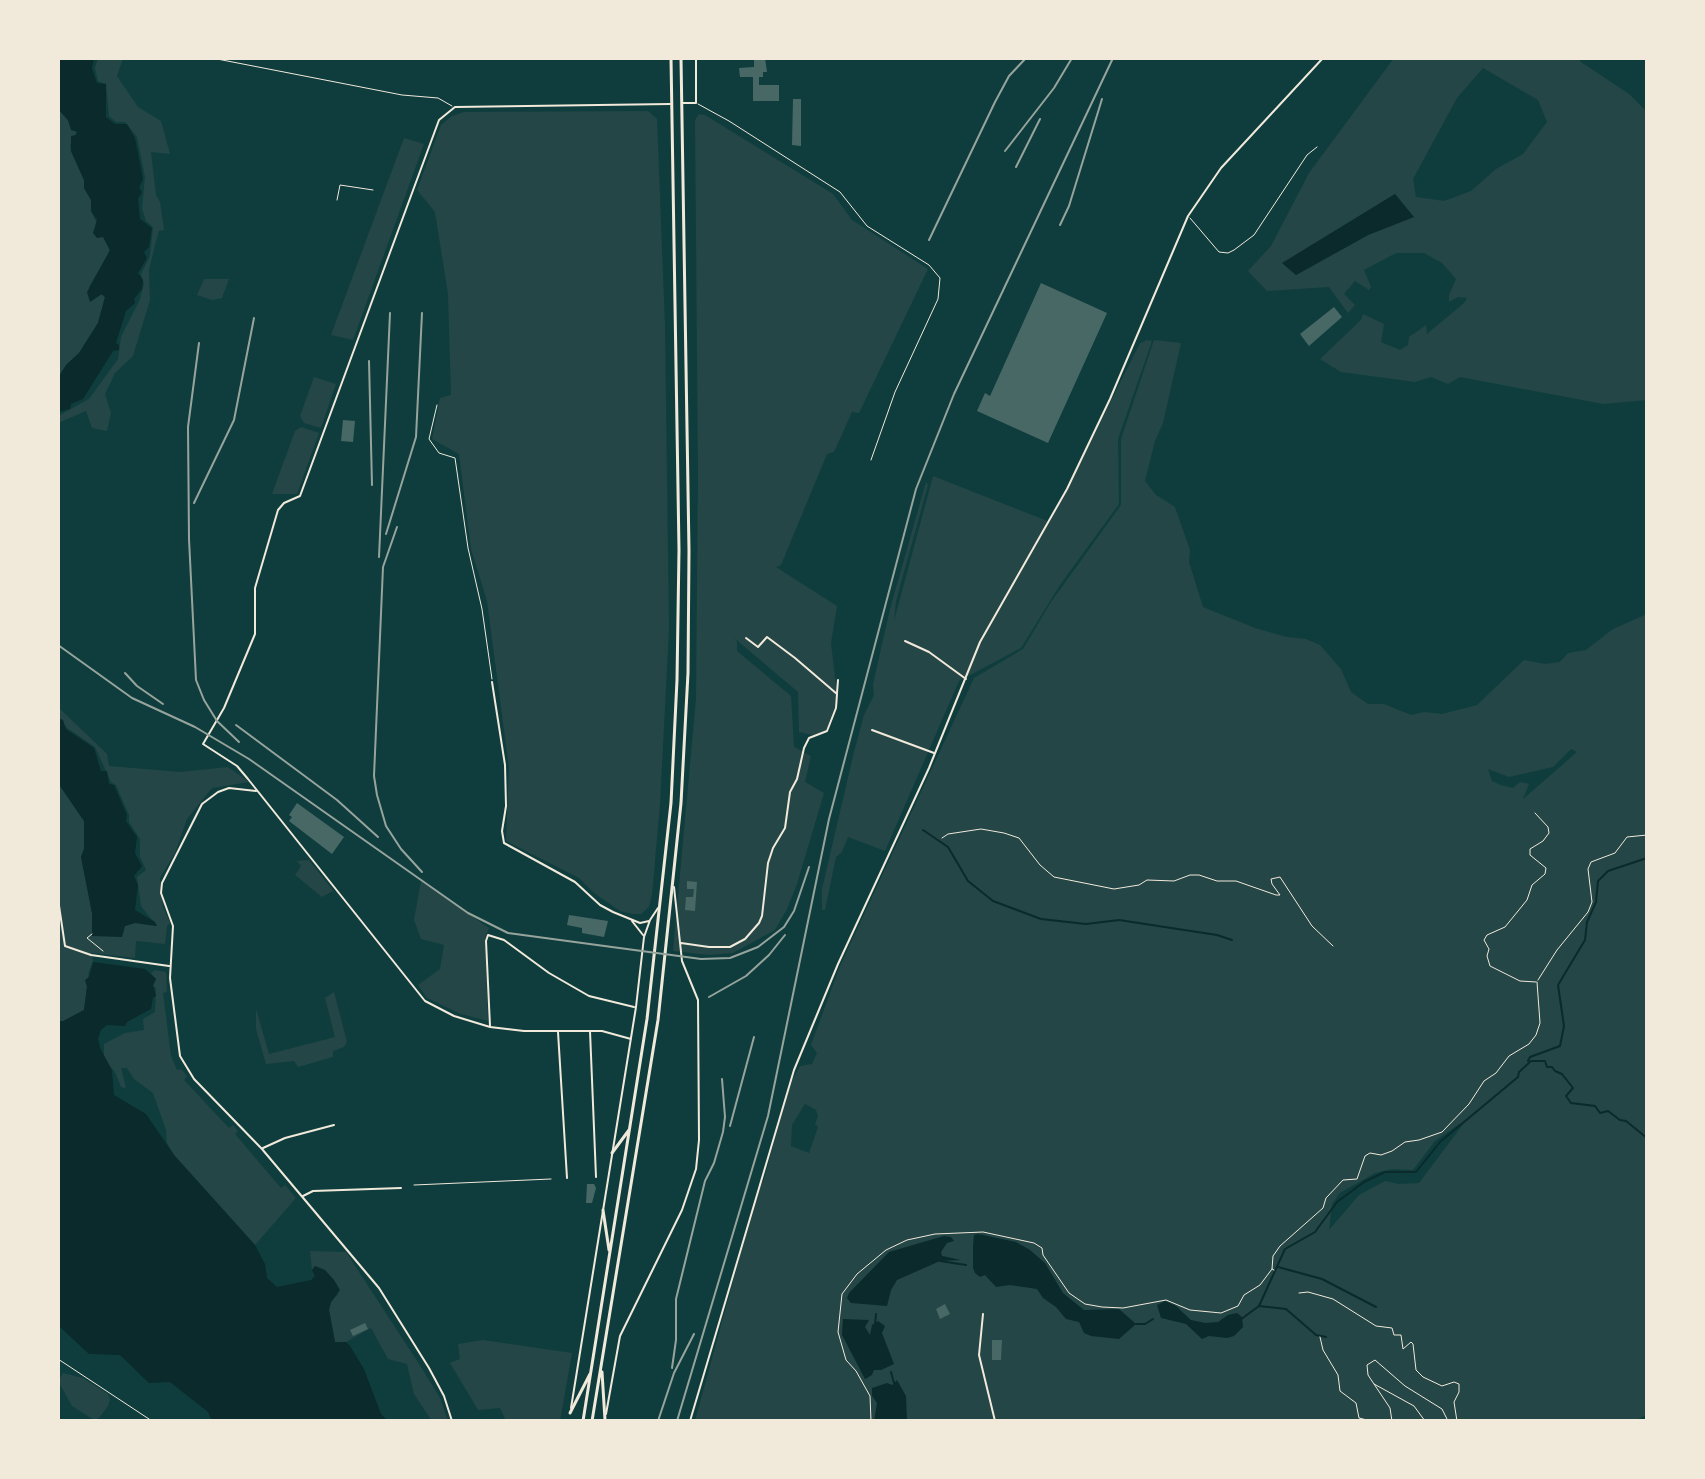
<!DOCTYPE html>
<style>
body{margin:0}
#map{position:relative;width:1705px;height:1479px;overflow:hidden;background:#0f3d3e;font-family:"PT Sans Narrow",sans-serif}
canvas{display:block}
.frame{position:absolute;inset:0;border:60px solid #f1e9da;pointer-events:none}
</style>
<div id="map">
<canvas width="1705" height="1479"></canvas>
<div class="frame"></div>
</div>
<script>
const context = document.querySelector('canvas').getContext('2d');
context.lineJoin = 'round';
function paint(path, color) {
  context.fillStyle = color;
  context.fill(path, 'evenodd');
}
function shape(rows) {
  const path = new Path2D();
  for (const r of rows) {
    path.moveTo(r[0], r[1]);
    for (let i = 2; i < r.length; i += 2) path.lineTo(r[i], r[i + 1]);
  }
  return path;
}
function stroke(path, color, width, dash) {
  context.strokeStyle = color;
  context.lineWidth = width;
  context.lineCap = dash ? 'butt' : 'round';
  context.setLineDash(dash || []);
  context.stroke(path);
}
paint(shape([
 [98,58,123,58,117,76,138,107,161,121,170,154,151,152,156,195,160,202,164,230,159,231,155,245,149,270,150,300,133,356,115,373,105,394,111,413,107,431,92,428,86,411,58,423,58,416,89,399,118,359,121,337,140,299,144,284,141,274,150,256,153,227,146,221,142,209,145,177,137,137,125,122,116,122,109,116,106,84,98,81,95,68],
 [1394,58,1578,58,1581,62,1629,94,1647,112,1647,400,1603,404,1460,377,1448,384,1431,377,1415,382,1341,372,1320,359,1361,320,1363,314,1384,324,1381,342,1400,350,1408,345,1409,337,1426,325,1427,334,1464,303,1467,298,1458,297,1449,302,1449,295,1456,279,1442,263,1424,253,1396,253,1364,270,1371,287,1369,290,1355,281,1344,294,1355,305,1348,313,1329,287,1267,291,1248,271,1271,246,1309,173],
 [1483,68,1538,100,1547,122,1523,154,1496,169,1471,191,1444,201,1416,197,1413,179,1457,98],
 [1395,194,1413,217,1368,235,1296,275,1283,264],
 [58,109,77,131,70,145,71,151,84,180,84,188,91,200,91,211,110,251,89,287,105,297,98,323,79,353,66,365,58,378],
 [648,111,657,119,665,326,669,629,660,804,652,895,649,907,641,914,633,914,620,911,594,893,579,878,506,841,509,768,487,601,471,549,459,454,432,439,440,398,451,395,448,294,435,212,417,190,441,125,452,116,464,112],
 [699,114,705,115,833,194,852,220,928,269,859,413,852,412,834,452,827,454,781,565,776,567,837,606,831,643,838,703,826,731,812,735,799,732,798,692,733,637,737,641,737,651,791,696,794,747,811,756,805,782,824,793,797,884,787,909,775,930,733,953,709,955,673,951,696,699,698,474,695,120],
 [404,138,424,144,353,340,331,335],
 [204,279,229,279,222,298,212,300,197,295],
 [1147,340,1152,341,1118,439,1119,504,1060,585,1021,648,959,681,885,851,848,837,842,852,836,857,825,910,822,910,822,889,854,752,864,715,874,695,873,684,890,609,926,482,928,485,896,601,894,621,933,476,1050,522,1140,343],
 [1154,340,1181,343,1163,423,1155,441,1145,481,1156,495,1175,507,1190,550,1189,562,1203,607,1255,628,1287,637,1306,639,1320,645,1341,669,1351,692,1368,704,1384,704,1411,715,1424,712,1442,714,1477,705,1524,660,1545,664,1560,662,1568,653,1586,650,1613,629,1647,614,1647,1414,1635,1421,695,1421,760,1182,763,1182,791,1082,800,1066,812,1064,817,1053,811,1045,840,966,974,678,1023,649,1051,602,1121,505,1121,439],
 [1571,749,1577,752,1523,799,1529,784,1520,782,1513,788,1501,785,1492,781,1488,769,1509,777,1553,767],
 [805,1104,816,1110,818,1116,815,1124,818,1127,809,1153,791,1146,792,1125],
 [1459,1124,1462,1124,1461,1127,1419,1183,1399,1184,1385,1181,1359,1195,1329,1230,1332,1204,1340,1193,1375,1173,1392,1169,1413,1170,1435,1141],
 [314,377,336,384,321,428,304,423,300,416],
 [301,427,319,433,297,494,272,494,295,431],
 [58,707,107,754,109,766,180,772,228,767,249,782,212,788,187,819,175,853,160,878,163,907,170,923,167,926,165,944,136,941,135,958,92,953,93,962,89,971,84,1010,63,1022,58,1021,58,783,84,821,84,849,81,857,92,913,92,936,135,923,157,926,141,906,137,877,146,870,140,857,140,839,129,822,129,815,116,785,111,782,95,747,67,728,58,717],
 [309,860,332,889,333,891,322,897,295,875,301,866,297,861],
 [421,881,489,928,485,938,488,1021,461,1014,427,998,418,985,440,969,444,945,421,939,414,920],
 [155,970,166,972,167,992,163,993,171,1056,177,1070,181,1069,187,1076,184,1080,229,1128,233,1125,238,1131,235,1134,281,1188,285,1185,296,1198,255,1245,174,1155,167,1143,166,1130,153,1093,134,1079,127,1068,121,1068,126,1088,121,1087,115,1072,104,1060,104,1044,125,1033,144,1030,143,1019,155,1012,156,988,153,986,156,979,151,973],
 [334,992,347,1042,344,1047,333,1051,333,1057,298,1067,294,1061,266,1064,256,1029,256,1009,269,1054,335,1037,325,998],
 [310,1251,346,1252,421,1367,440,1398,448,1421,432,1421,414,1394,407,1364,388,1359,371,1328,346,1342,335,1342,329,1310,331,1302,338,1294,315,1266,312,1270],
 [483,1340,572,1353,560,1421,506,1421,500,1408,478,1410,450,1363,460,1359,458,1344],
 [63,1373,83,1378,108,1394,110,1399,108,1406,99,1418,94,1420,72,1406,58,1381]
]), '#244646');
paint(shape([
 [58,58,94,58,92,68,97,83,106,84,106,117,115,124,127,124,135,138,143,179,139,188,142,192,138,199,140,219,152,228,149,247,144,252,147,258,138,273,143,280,142,289,134,299,135,303,126,311,116,343,119,345,119,350,113,351,83,399,71,404,70,409,58,412,58,378,66,365,79,353,98,323,105,297,102,294,90,302,87,292,110,250,103,237,97,238,93,233,97,220,91,211,91,200,84,188,84,180,71,151,71,136,76,135,77,132,71,130,68,120,58,109],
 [1395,194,1414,217,1368,235,1296,275,1282,263],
 [58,718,63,720,66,729,94,748,101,771,107,771,109,784,114,785,127,815,126,821,137,837,135,853,142,866,134,876,138,885,135,910,155,922,157,926,135,923,125,926,122,937,92,936,92,913,81,857,84,849,84,821,58,783],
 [93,962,145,969,156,979,153,985,156,996,153,998,151,1009,127,1022,125,1026,107,1025,101,1030,98,1039,100,1048,112,1070,114,1095,146,1114,174,1155,255,1245,265,1264,267,1278,277,1287,311,1280,315,1276,312,1270,315,1266,325,1270,334,1280,340,1290,331,1302,329,1310,335,1342,346,1342,350,1346,364,1369,381,1414,388,1421,212,1421,208,1412,170,1382,149,1383,120,1355,89,1354,58,1325,58,1021,63,1021,84,1010,87,987,85,980,89,977],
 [978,1234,1016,1242,1030,1250,1045,1263,1063,1293,1084,1310,1119,1309,1136,1324,1119,1339,1091,1336,1084,1333,1079,1322,1066,1319,1056,1307,1043,1298,1037,1289,1010,1285,996,1287,985,1275,980,1277,975,1273,973,1268,973,1246,974,1235],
 [944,1236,951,1237,954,1241,947,1243,941,1252,942,1256,961,1260,940,1261,897,1280,891,1290,887,1306,851,1303,847,1298,849,1293,889,1252],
 [1165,1301,1176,1306,1191,1320,1205,1323,1218,1322,1228,1315,1237,1313,1242,1317,1243,1327,1234,1336,1227,1338,1209,1336,1202,1339,1186,1324,1161,1318,1157,1305],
 [843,1319,869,1320,865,1327,870,1335,872,1325,878,1321,885,1326,882,1333,894,1364,881,1370,874,1370,872,1375,865,1379,842,1335],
 [897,1380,906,1396,907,1421,874,1421,877,1403,872,1396,872,1388,887,1383,892,1385]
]), '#0a2a2b');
stroke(shape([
 [923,830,948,847,968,881,993,901,1041,919,1086,924,1119,920,1217,935,1232,940],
 [1528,1061,1530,1057,1560,1046,1564,1026,1558,985,1585,940,1587,922,1596,902,1598,881,1608,871,1647,858],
 [940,1261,966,1265],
 [1278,1267,1322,1279,1376,1307],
 [1259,1306,1286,1309,1316,1335,1326,1337],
 [1240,1320,1259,1306,1285,1249,1315,1232,1337,1202,1364,1182,1385,1172,1416,1172,1440,1142,1518,1077,1519,1072,1531,1061,1545,1061,1547,1067,1552,1067,1555,1071,1562,1074,1573,1088,1566,1096,1571,1103,1595,1106,1600,1113,1608,1111,1620,1120,1626,1121,1647,1138],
 [1136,1324,1145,1324,1153,1319],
 [875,1325,876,1314],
 [891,1372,894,1383]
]), '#0a2a2b', 2);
paint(shape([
 [754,58,765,58,767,72,763,72,763,77,759,77,759,85,779,85,779,101,753,101,753,77,740,77,739,68,754,67],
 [793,99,801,99,801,146,792,145],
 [1041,283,1107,313,1048,443,977,411,985,393,990,396],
 [1334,307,1342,317,1309,346,1300,334],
 [343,420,355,421,353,442,341,441],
 [297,803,344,837,332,854,289,821,292,817,289,815],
 [687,881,697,882,695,911,685,910,686,897,693,897,694,889,687,889],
 [569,915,608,921,604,937,582,933,582,928,567,925],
 [587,1184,594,1184,596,1188,592,1203,586,1203],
 [945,1304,950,1314,940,1319,936,1309],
 [365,1323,368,1329,353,1336,350,1330],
 [992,1340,1002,1340,1001,1360,992,1360]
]), '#486865');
stroke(shape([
 [1535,813,1548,827,1549,833,1543,841,1530,849,1530,855,1546,868,1545,874,1532,885,1527,900,1505,927,1487,935,1484,940,1489,949,1487,956,1490,966,1520,981,1536,982],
 [942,838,948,834,981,829,1004,833,1019,838,1040,865,1054,877,1114,889,1139,885,1147,880,1174,881,1190,875,1199,875,1217,881,1236,881,1276,895,1280,895,1272,884,1271,879,1280,877,1312,926,1333,946],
 [92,934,87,938,103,951],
 [1538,980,1557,950,1588,912,1592,902,1588,869,1591,862,1615,853,1627,837,1647,835],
 [1274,1270,1272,1269,1273,1256,1280,1246,1323,1208,1326,1198,1343,1180,1357,1179,1365,1156,1370,1153,1381,1155,1392,1151,1405,1142,1419,1140,1442,1132,1469,1104,1484,1081,1496,1073,1509,1056,1529,1044,1536,1035,1540,1023,1537,982],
 [1299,1293,1308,1292,1333,1299,1376,1326,1392,1328,1394,1335,1401,1335,1403,1349,1411,1342,1413,1344,1416,1370,1423,1377,1442,1386,1454,1382,1459,1384,1459,1392,1454,1402,1457,1421],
 [1320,1337,1323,1350,1338,1375,1340,1391,1356,1403,1359,1418,1371,1421],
 [1374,1384,1414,1406,1425,1421],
 [871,1421,870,1396,856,1371,846,1360,838,1332,842,1294,857,1274,886,1250,907,1240,935,1234,983,1232,1034,1243,1042,1248,1043,1255,1069,1293,1085,1304,1102,1307,1123,1308,1166,1300,1190,1310,1221,1313,1238,1306,1244,1295,1260,1285,1272,1269],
 [1392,1421,1390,1408,1368,1375,1367,1365,1375,1360,1405,1386,1442,1409,1448,1421]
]), '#f1e9da', 1);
stroke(shape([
 [212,58,402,95,438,98,452,106],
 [698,104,729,121,840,192,867,226,929,265,940,278,938,299,895,392,871,460],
 [337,200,340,185,373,190],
 [1190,218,1219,252,1228,253,1234,250,1254,235,1307,155,1317,147],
 [437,405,429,439,439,453,455,458,468,548,482,609,492,679],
 [414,1185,551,1179],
 [58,1359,152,1421]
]), '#f1e9da', 1);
stroke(shape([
 [683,103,696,103,696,58],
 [905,641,929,652,966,679],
 [492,682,505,765,506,806,502,831,504,843,575,882,600,905,613,912,640,923,649,921],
 [837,693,838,680],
 [872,730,934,753],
 [256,791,229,788,218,792,202,804,162,883,161,893,173,926,170,978,180,1056,194,1079,262,1149,379,1288,429,1368,444,1396,452,1421],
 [58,899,65,946,91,955,169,966],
 [632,921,643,935],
 [681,943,709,947,730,947,745,939,759,923,762,916,768,863,773,848,785,828,790,792,797,779,804,748,809,738,827,731,836,708,837,694,795,658,767,637,758,647,746,638],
 [490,1026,486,941,488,935,504,940,549,973,589,996,634,1007],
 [590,1031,596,1177],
 [558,1032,567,1178],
 [631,1039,602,1031,524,1031,490,1027,454,1016,425,1001,248,779,237,766,203,744,224,708,255,634,255,588,278,510,284,503,300,496,439,120,455,107,670,104],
 [263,1148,285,1138,334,1125],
 [303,1196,313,1191,401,1188],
 [983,1314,979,1355,995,1421],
 [571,1408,636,1007,644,937,650,920,658,908],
 [606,1414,620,1336,682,1210,696,1169,699,1140,698,1000,682,961,674,887]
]), '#f1e9da', 2);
stroke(shape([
 [690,1421,794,1070,838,964,929,768,980,642,1067,489,1110,399,1188,216,1221,168,1323,58]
]), '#f1e9da', 2);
stroke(shape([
 [612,1153,629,1130],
 [603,1210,609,1250],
 [602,1372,605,1420],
 [570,1413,590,1374],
 [583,1421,647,1019,671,803,677,680,679,550,671,58],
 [592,1421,658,1020,681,803,688,673,689,551,681,58]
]), '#f1e9da', 3);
stroke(shape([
 [1005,151,1054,88,1072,58],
 [1016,167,1040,119],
 [1060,225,1069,206,1102,99],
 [929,240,995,102,1009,76,1026,58],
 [199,343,188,427,189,539,196,680,204,700,217,721,239,742],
 [369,361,372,485],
 [194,503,234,420,254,318],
 [397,527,383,567,374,776,377,795,386,826,401,849,422,872],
 [386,534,416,437,422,313],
 [379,557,390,313],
 [58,645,132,698,195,727,249,759,468,913,508,933,701,959,730,958,758,947,784,927,794,911,809,867],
 [125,673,137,686,163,704],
 [236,725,337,800,378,837],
 [709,997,746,976,769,955,785,935],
 [730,1126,754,1037],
 [672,1368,676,1340,676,1299,705,1181,714,1163,723,1132,725,1117,722,1079],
 [658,1421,674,1373,694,1334],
 [677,1421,768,1116,829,819,916,489,954,394,1113,58]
]), '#97a49c', 2);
</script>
